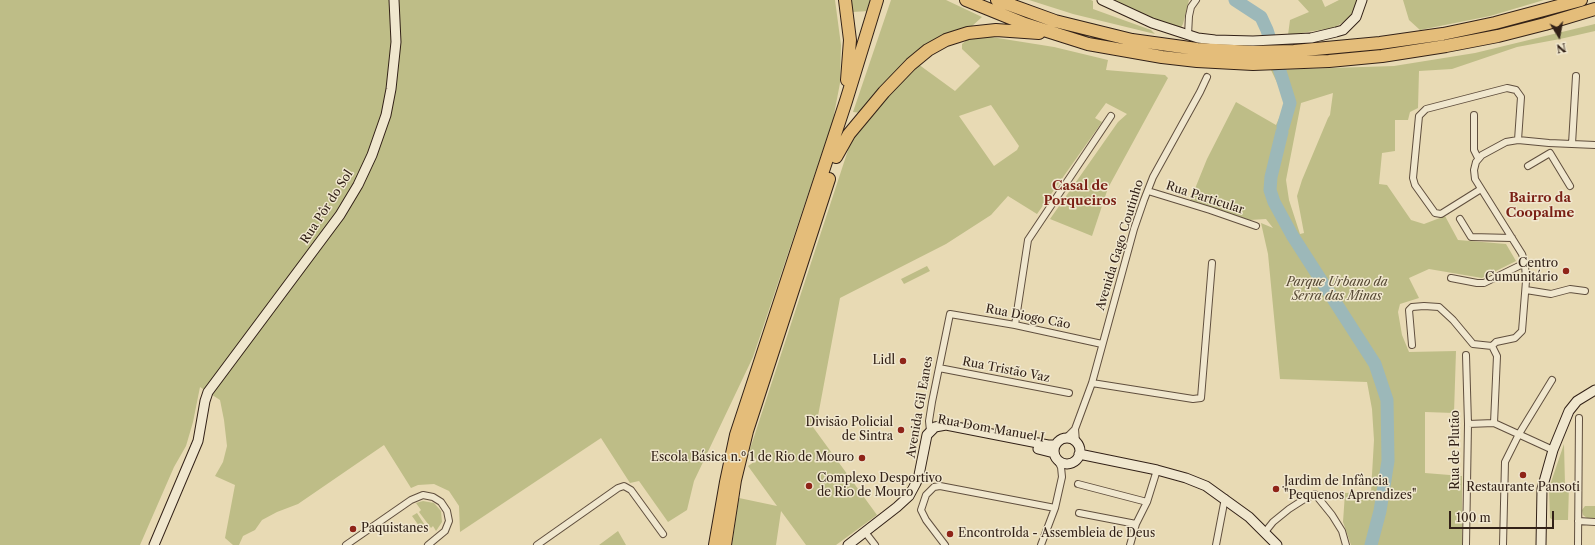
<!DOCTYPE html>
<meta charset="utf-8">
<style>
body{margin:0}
#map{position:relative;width:1595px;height:545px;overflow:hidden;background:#e8dab4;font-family:"Libre Caslon Text",serif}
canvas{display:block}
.north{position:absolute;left:1539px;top:16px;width:40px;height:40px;-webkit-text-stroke:3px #f0e7ce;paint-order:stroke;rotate:169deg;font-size:11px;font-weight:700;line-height:16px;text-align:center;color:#322117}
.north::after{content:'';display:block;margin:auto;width:14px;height:18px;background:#322117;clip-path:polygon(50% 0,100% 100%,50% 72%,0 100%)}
.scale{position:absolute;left:1449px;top:511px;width:105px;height:18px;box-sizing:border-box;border:2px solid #322117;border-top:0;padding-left:5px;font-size:12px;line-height:14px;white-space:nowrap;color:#322117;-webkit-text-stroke:3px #f0e7ce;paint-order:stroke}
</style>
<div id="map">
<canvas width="1595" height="545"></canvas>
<div class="north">N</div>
<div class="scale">100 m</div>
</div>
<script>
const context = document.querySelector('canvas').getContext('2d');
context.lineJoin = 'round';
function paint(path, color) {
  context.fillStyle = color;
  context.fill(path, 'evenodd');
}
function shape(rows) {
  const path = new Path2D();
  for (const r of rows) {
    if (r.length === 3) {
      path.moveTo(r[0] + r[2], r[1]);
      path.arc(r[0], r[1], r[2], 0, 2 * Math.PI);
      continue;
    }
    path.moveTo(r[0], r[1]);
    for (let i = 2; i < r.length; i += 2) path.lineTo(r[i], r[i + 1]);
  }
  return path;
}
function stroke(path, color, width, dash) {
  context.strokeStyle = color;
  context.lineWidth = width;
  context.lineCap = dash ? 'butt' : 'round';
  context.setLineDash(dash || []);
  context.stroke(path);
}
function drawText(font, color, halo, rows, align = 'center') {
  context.font = font + ' "Libre Caslon Text",serif';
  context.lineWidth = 3;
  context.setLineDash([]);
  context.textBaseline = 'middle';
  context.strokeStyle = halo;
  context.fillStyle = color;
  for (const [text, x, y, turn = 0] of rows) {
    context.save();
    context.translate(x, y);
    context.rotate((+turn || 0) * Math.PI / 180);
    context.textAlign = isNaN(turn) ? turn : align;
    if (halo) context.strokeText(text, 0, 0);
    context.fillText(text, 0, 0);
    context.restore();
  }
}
paint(shape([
 [0,0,835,0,841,45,840,83,833,120,753,357,694,481,687,510,668,522,639,481,630,483,601,438,460,532,459,506,449,491,434,484,418,485,411,488,384,445,298,504,277,512,262,520,255,530,243,536,239,545,233,545,225,538,235,485,215,476,223,462,227,446,224,420,220,400,200,387,193,422,186,446,174,467,140,545,0,545],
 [849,0,873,0,870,11,852,12],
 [891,0,946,0,982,17,971,27,937,39,862,113,853,112],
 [1029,0,1091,0,1093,1,1093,9,1151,30,1155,34,1073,14],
 [1107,0,1189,0,1183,24,1180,29],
 [1298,0,1322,0,1325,7,1339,0,1356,0,1356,3,1353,13,1342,23,1333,28,1288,35,1290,20,1309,12],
 [1403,0,1544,0,1490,16,1420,30,1409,20],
 [1595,24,1595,31,1560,39,1517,47,1452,69,1419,71,1418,108,1410,112,1408,120,1395,120,1395,151,1382,153,1379,184,1387,185,1411,220,1424,224,1445,216,1458,240,1506,244,1516,261,1482,278,1429,269,1409,278,1419,298,1400,304,1398,312,1402,335,1409,352,1456,351,1454,413,1425,412,1425,473,1462,476,1462,545,1351,545,1343,522,1345,493,1371,492,1374,440,1372,409,1367,382,1280,379,1268,254,1261,223,1273,228,1266,219,1250,220,1190,201,1207,159,1236,102,1276,125,1284,107,1285,99,1271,70,1394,66,1475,53],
 [1333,93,1330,115,1328,118,1302,180,1297,196,1304,233,1300,234,1289,200,1286,180,1301,103],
 [985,36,1054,47,1108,60,1106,70,1165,75,1168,78,1108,188,1092,236,1050,219,1118,122,1127,114,1106,103,1095,118,1102,122,1037,214,1008,196,991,215,946,244,840,298,818,416,810,423,877,515,836,545,806,545,781,511,776,545,732,545,739,498,777,506,748,466,757,460,749,452,850,144,861,126,918,64,955,91,980,66,962,49,962,44,968,39],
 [991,105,1019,146,1017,150,994,166,959,116],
 [927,266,930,271,904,284,901,279],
 [1564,444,1565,485,1569,486,1568,520,1553,520,1550,518,1549,488],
 [423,501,434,503,441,511,442,522,436,531,433,526,431,528,419,512,421,510,416,503],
 [1585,506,1595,506,1595,519,1587,518,1583,515,1582,510],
 [417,513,428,530,424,533,412,516],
 [618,531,626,545,599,545]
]), '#bebd87');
stroke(shape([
 [1235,0,1261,17,1267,30,1290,103,1283,127],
 [1282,132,1271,177,1270,190,1274,202,1292,235,1375,364,1387,400,1388,461,1380,511,1371,545]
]), '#9cb8b9', 13);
const street = shape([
 [1188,35,1189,16,1191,7,1196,0],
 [1474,115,1474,150,1478,158],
 [1572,144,1576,76],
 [1528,166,1550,153,1570,186],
 [1481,189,1441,214,1435,213,1415,185,1413,178,1419,116,1426,109,1507,88,1516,90,1521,97,1518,140],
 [1148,191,1210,210,1256,226],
 [1460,219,1471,237,1512,238],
 [1451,278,1477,283,1484,283,1525,263],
 [1526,290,1551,294,1570,289,1585,291],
 [1015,325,1028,240,1111,116],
 [1412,345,1409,310,1412,307,1424,306,1439,307,1453,320,1473,344,1492,346,1497,356,1494,423],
 [1492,346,1496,342,1515,338,1522,331,1526,281,1525,263,1522,254,1475,179,1474,170,1476,162,1482,155,1506,142,1518,140,1549,143,1595,145],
 [939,368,1069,393],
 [1092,383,1193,399,1201,398,1212,263],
 [1468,424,1494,423,1553,450],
 [930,431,929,421,932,402,950,314,1015,325,1102,344],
 [1066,438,1075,429],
 [1076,442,1075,429,1092,383,1134,229,1144,200,1153,177,1200,92,1207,77],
 [1078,484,1147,502],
 [1079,513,1136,524],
 [1578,521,1595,522],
 [865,532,875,545],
 [1265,532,1273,522,1289,509,1303,500,1315,494,1332,515,1342,531,1346,545],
 [346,545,411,500,423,495,433,497,441,502,447,511,449,521,445,531,428,545],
 [537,545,618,488,624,486,631,490,663,534],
 [945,545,926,520,921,510,926,495,934,487,940,486,1055,508],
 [1041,545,1055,508,1062,477,1061,467,1057,460],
 [1130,545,1136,524,1147,502,1157,470],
 [1216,545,1225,498],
 [1466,545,1468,424,1466,355],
 [1503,545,1505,462,1519,434,1552,380],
 [1578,545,1579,418]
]);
const secondary = shape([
 [1102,0,1152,23,1198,38,1215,40,1253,41,1311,38,1336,32,1343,30,1356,17,1362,0],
 [1067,451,13],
 [1038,449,1054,453],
 [1079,454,1157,470,1186,478,1206,486,1249,517,1277,545],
 [154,545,198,441,205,401,208,392,340,215,358,185,372,155,386,115,391,89,396,42,394,0],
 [848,545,897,507,909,496,916,483,919,475,927,435,935,427,946,425,1048,445,1055,445],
 [1541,545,1542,489,1553,450,1569,411,1577,401,1595,390]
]);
const highway = shape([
 [845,0,850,40,847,80],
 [966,0,1025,24,1088,44,1162,57,1197,61,1253,64,1329,61,1382,56,1446,46,1498,36,1545,24,1595,9],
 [997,0,1055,21,1132,40,1197,49,1253,52,1294,51,1380,43,1443,34,1495,23,1581,0],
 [836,157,849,134,884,92,911,64,928,50,946,40,968,33,996,30,1039,33],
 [715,545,726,482,736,435,846,101,877,0],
 [725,545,735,480,747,431,829,179]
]);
stroke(street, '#604f3e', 8);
stroke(secondary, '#322117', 11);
stroke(highway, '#322117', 14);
stroke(street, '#f0e7ce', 6);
stroke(secondary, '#f0e7ce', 9);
stroke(highway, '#e4bd7a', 12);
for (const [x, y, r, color] of [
 [1566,271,4,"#8f2418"],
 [903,361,4,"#8f2418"],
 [901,430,4,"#8f2418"],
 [862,458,4,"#8f2418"],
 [1523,475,4,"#8f2418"],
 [809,486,4,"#8f2418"],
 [1276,489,4,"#8f2418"],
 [353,529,4,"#8f2418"],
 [950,534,4,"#8f2418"]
]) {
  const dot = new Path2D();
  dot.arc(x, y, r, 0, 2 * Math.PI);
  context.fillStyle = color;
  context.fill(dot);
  stroke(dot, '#f0e7ce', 1.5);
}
drawText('12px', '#322117', '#f0e7ce', [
 ["Rua Particular",1205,198,18],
 ["Rua Pôr do Sol",327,207,-57],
 ["Avenida Gago Coutinho",1120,245,-73],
 ["Rua Diogo Cão",1028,317,11],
 ["Rua Tristão Vaz",1006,370,11],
 ["Avenida Gil Eanes",920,407,-80],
 ["Rua Dom Manuel I",991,429,10],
 ["Rua de Plutão",1456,450,-90]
]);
drawText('12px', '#322117', '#f0e7ce', [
 ["Centro",1558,264],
 ["Cumunitário",1558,278],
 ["Lidl",895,361],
 ["Divisão Policial",893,423],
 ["de Sintra",893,437],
 ["Escola Básica n.º 1 de Rio de Mouro",854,458],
 ["Complexo Desportivo",817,479,"left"],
 ["de Rio de Mouro",817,493,"left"],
 ["Jardim de Infância",1284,482,"left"],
 ["\"Pequenos Aprendizes\"",1284,496,"left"],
 ["Restaurante Pansoti",1523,488,"center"],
 ["Paquistanes",361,529,"left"],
 ["EncontroIda - Assembleia de Deus",958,534,"left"]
], 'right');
drawText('italic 12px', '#554833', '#f0e7ce', [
 ["Parque Urbano da",1337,283],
 ["Serra das Minas",1337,297]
]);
drawText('bold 13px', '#7a1f14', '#f0e7ce', [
 ["Casal de",1080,186],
 ["Porqueiros",1080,201],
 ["Bairro da",1540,198],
 ["Coopalme",1540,213]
]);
</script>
